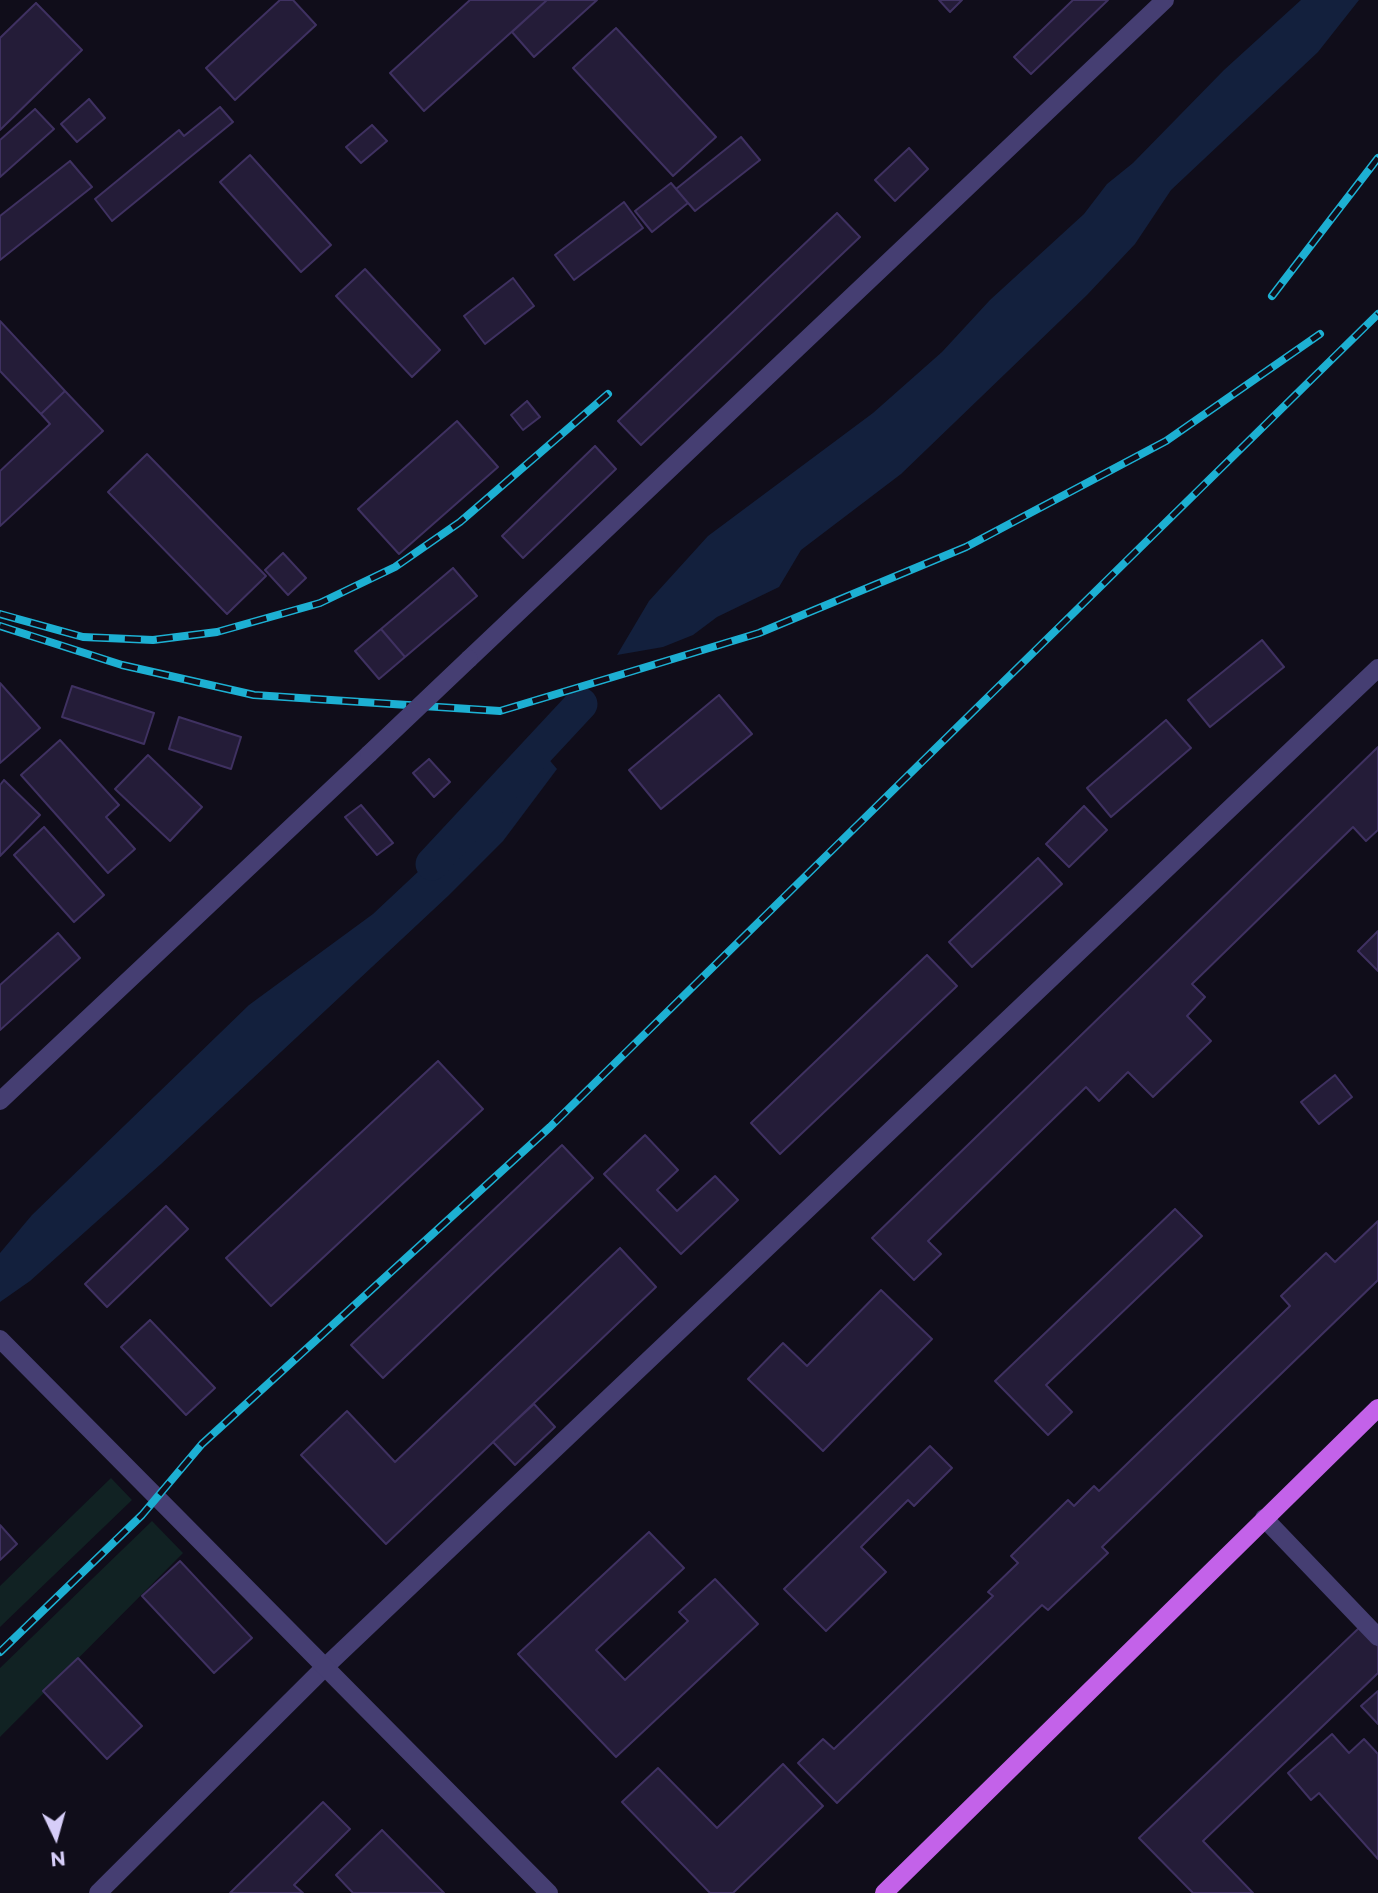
<!DOCTYPE html>
<style>
body{margin:0}
#map{position:relative;width:1378px;height:1893px;overflow:hidden;background:#100d1a;font-family:Montserrat,sans-serif}
canvas{display:block}
.north{position:absolute;left:21px;top:1802px;width:70px;height:70px;-webkit-text-stroke:5px #100d1a;paint-order:stroke;rotate:175deg;font-size:19px;font-weight:700;line-height:28px;text-align:center;color:#d6cdf8}
.north::after{content:'';display:block;margin:auto;width:24px;height:32px;background:#d6cdf8;clip-path:polygon(50% 0,100% 100%,50% 72%,0 100%)}
</style>
<div id="map">
<canvas width="1378" height="1893"></canvas>
<div class="north">N</div>
</div>
<script>
const context = document.querySelector('canvas').getContext('2d');
context.lineJoin = 'round';
function paint(path, color) {
  context.fillStyle = color;
  context.fill(path, 'evenodd');
}
function shape(rows) {
  const path = new Path2D();
  for (const r of rows) {
    path.moveTo(r[0], r[1]);
    for (let i = 2; i < r.length; i += 2) path.lineTo(r[i], r[i + 1]);
  }
  return path;
}
function stroke(path, color, width, dash) {
  context.strokeStyle = color;
  context.lineWidth = width;
  context.lineCap = dash ? 'butt' : 'round';
  context.setLineDash(dash || []);
  context.stroke(path);
}
paint(shape([
 [111,1478,132,1500,0,1627,0,1586],
 [152,1521,183,1553,0,1737,0,1668]
]), '#112223');
paint(shape([
 [1301,0,1359,0,1318,52,1171,190,1135,244,1087,295,901,474,801,550,779,587,717,617,693,635,663,647,617,655,649,601,708,536,873,413,942,352,990,300,1084,214,1107,184,1133,163,1224,70],
 [540,749,557,769,503,841,448,896,161,1164,30,1281,0,1302,0,1253,32,1215,249,1005,373,914,500,795]
]), '#13203d');
stroke(shape([
 [432,864,581,704]
]), '#13203d', 33);
const building = shape([
 [280,0,293,0,316,25,235,100,206,68,280,0],
 [470,0,547,0,424,111,390,73,470,0],
 [547,0,597,0,534,57,512,32,547,0],
 [939,0,962,0,950,12,939,0],
 [1073,0,1108,0,1031,74,1014,57,1073,0],
 [36,3,82,50,0,130,0,38,36,3],
 [616,28,716,137,673,176,573,68,616,28],
 [89,99,105,118,77,142,61,124,89,99],
 [220,107,233,122,112,221,95,199,179,130,184,136,220,107],
 [35,109,54,129,0,177,0,140,35,109],
 [372,125,387,141,361,163,346,147,372,125],
 [741,137,760,160,695,211,676,189,741,137],
 [909,148,928,169,895,201,875,180,909,148],
 [250,155,331,245,301,272,220,182,250,155],
 [70,161,92,187,0,260,0,216,70,161],
 [671,183,688,203,652,232,635,211,671,183],
 [624,202,643,228,574,280,555,255,624,202],
 [837,213,860,237,641,445,618,421,837,213],
 [365,269,440,350,412,377,336,296,365,269],
 [513,278,534,306,485,344,464,316,513,278],
 [0,321,65,391,41,414,0,371,0,321],
 [65,391,103,431,0,526,0,471,50,424,41,414,65,391],
 [527,401,540,417,523,430,511,415,527,401],
 [457,421,498,467,399,554,358,509,457,421],
 [595,446,616,469,523,558,502,536,595,446],
 [147,454,266,576,227,614,108,492,147,454],
 [283,553,306,578,288,595,265,570,283,553],
 [453,568,477,596,405,657,381,629,453,568],
 [381,629,405,657,379,679,355,651,381,629],
 [1262,640,1284,667,1210,727,1188,700,1262,640],
 [0,683,40,728,0,763,0,683],
 [72,686,154,713,144,744,62,717,72,686],
 [719,695,752,734,661,809,629,770,719,695],
 [179,717,241,737,231,769,169,749,179,717],
 [1166,720,1191,748,1111,817,1087,788,1166,720],
 [60,740,119,805,106,817,135,849,108,873,21,775,60,740],
 [1378,747,1378,830,1366,841,1353,827,1192,984,1205,997,1187,1016,1211,1041,1153,1097,1128,1072,1099,1101,1086,1087,928,1241,941,1254,914,1280,872,1238,1378,747],
 [148,755,202,807,170,841,115,789,148,755],
 [429,759,450,782,434,797,413,773,429,759],
 [4,780,40,815,0,856,0,785,4,780],
 [361,805,393,843,377,855,345,817,361,805],
 [1084,806,1107,830,1069,867,1046,844,1084,806],
 [44,827,104,895,74,922,14,855,44,827],
 [1038,858,1062,884,972,967,949,942,1038,858],
 [1378,931,1378,971,1358,951,1378,931],
 [58,933,80,958,0,1030,0,985,58,933],
 [927,955,957,986,780,1154,751,1123,927,955],
 [438,1061,483,1109,271,1306,226,1258,438,1061],
 [1335,1075,1352,1097,1319,1124,1301,1102,1335,1075],
 [645,1135,678,1170,657,1190,677,1211,715,1176,738,1200,681,1254,604,1174,645,1135],
 [562,1145,593,1178,383,1378,351,1345,562,1145],
 [166,1206,188,1229,107,1307,85,1284,166,1206],
 [1175,1209,1202,1236,1046,1385,1072,1412,1048,1435,995,1381,1175,1209],
 [1378,1221,1378,1280,1102,1547,1108,1553,1048,1610,1042,1605,837,1803,798,1763,823,1739,834,1749,993,1596,988,1592,1018,1563,1011,1556,1068,1500,1074,1506,1094,1486,1099,1491,1290,1306,1281,1296,1326,1253,1335,1262,1378,1221],
 [620,1248,656,1287,386,1544,301,1455,347,1411,395,1462,620,1248],
 [881,1290,932,1339,823,1451,748,1379,783,1343,807,1366,881,1290],
 [150,1320,215,1388,186,1415,121,1347,150,1320],
 [534,1404,555,1427,515,1465,493,1442,534,1404],
 [930,1446,952,1468,914,1506,908,1500,861,1547,886,1572,826,1631,784,1589,930,1446],
 [0,1525,17,1544,0,1560,0,1525],
 [649,1532,684,1568,596,1650,625,1680,688,1621,679,1612,715,1579,758,1624,616,1757,518,1654,649,1532],
 [180,1561,252,1638,214,1673,142,1596,180,1561],
 [1360,1627,1378,1646,1378,1673,1203,1841,1253,1893,1193,1893,1139,1838,1360,1627],
 [78,1658,142,1726,107,1759,43,1691,78,1658],
 [1378,1691,1378,1724,1361,1706,1378,1691],
 [1332,1734,1349,1753,1364,1739,1378,1754,1378,1859,1319,1793,1311,1800,1288,1773,1332,1734],
 [783,1764,823,1806,733,1893,710,1893,622,1802,658,1768,717,1828,783,1764],
 [323,1802,350,1829,294,1885,303,1893,230,1893,323,1802],
 [382,1830,444,1893,353,1893,336,1875,382,1830]
]);
paint(building, '#241c38');
stroke(building, '#3f3161', 2);
stroke(shape([
 [469,659,1165,0],
 [0,1101,369,754],
 [1264,1518,1378,1637],
 [98,1893,325,1667,1378,668]
]), '#453e72', 18);
stroke(shape([
 [0,1339,549,1893]
]), '#453e72', 18);
stroke(shape([
 [884,1893,1378,1408]
]), '#c362e9', 18);
const rail = shape([
 [1272,296,1378,158],
 [0,614,83,637,153,640,217,632,320,603,395,567,460,522,608,394],
 [0,626,122,665,254,695,500,711,759,633,966,547,1166,441,1320,334],
 [0,1652,142,1515,202,1444,550,1127,1378,314]
]);
stroke(rail, '#1db0d3', 8);
stroke(rail, '#100d1a', 5, [16]);
stroke(shape([
 [369,754,469,659]
]), '#453e72', 18);
</script>
